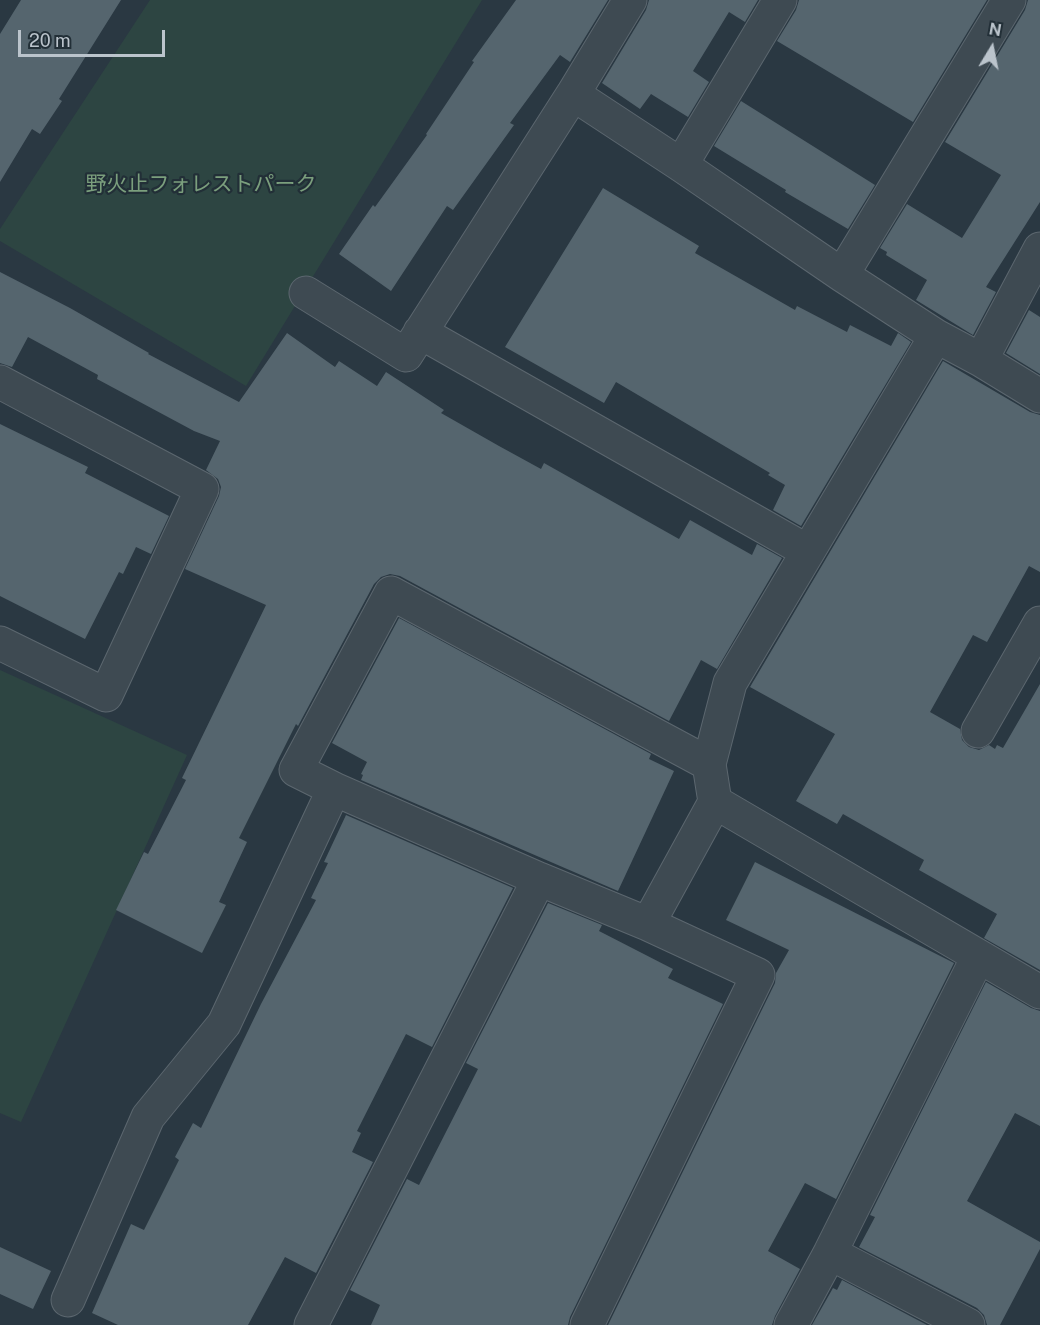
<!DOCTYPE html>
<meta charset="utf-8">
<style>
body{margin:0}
#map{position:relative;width:1040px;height:1325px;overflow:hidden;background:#2a3842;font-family:"Public Sans",sans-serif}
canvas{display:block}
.north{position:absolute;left:962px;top:18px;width:60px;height:60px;-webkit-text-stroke:4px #222f37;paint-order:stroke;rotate:10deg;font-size:16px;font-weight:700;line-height:24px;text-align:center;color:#bbc4cc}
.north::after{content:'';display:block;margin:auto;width:21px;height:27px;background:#bbc4cc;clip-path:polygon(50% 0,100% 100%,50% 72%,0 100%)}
.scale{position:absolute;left:18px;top:30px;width:147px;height:27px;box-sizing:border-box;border:3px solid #bbc4cc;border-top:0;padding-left:8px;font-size:18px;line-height:21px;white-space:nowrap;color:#bbc4cc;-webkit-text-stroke:4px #222f37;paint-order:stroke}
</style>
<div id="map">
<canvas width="1040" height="1325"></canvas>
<div class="north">N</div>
<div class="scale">20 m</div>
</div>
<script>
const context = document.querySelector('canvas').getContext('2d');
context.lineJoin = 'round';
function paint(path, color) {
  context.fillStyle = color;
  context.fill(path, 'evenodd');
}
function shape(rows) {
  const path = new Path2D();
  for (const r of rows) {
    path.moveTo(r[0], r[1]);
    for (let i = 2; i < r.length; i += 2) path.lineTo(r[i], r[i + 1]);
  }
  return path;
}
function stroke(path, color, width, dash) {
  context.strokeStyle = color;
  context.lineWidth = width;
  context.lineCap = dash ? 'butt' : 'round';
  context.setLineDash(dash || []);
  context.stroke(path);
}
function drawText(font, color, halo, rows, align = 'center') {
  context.font = font + ' "Public Sans","Noto Sans JP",sans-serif';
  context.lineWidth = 4.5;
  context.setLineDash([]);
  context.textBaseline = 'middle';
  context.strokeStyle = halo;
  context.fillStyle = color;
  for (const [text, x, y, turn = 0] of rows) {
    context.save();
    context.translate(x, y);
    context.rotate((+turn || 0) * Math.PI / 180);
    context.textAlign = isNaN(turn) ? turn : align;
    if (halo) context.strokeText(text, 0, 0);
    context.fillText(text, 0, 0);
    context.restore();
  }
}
paint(shape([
 [150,0,482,0,246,386,0,241,0,229],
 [0,670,187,755,21,1122,0,1113]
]), '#2d4542');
paint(shape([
 [21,0,121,0,59,99,62,101,40,134,32,129,0,182,0,34],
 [516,0,608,0,570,62,560,55,510,123,514,125,453,210,447,206,391,291,339,254,373,205,375,207,427,135,426,134,474,62,472,61],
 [649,0,758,0,745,22,729,12,693,71,709,82,688,117,651,94,640,109,602,83,646,10],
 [799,0,987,0,913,122,777,41,796,10],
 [1028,0,1040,0,1040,202,986,287,996,292,973,335,916,300,927,280,886,255,887,252,880,248,907,204,962,238,1001,175,945,142,1025,10],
 [741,101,875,185,848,229,785,192,786,190,714,146],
 [603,188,699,246,695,253,795,310,797,306,847,332,850,325,891,346,898,333,911,342,801,526,773,510,785,485,768,475,770,473,616,382,604,403,505,347],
 [0,272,70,308,149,353,148,354,239,402,287,333,335,367,339,361,377,386,386,372,444,410,441,413,499,446,541,469,544,463,679,539,690,520,752,555,757,544,782,558,717,669,701,660,669,721,400,576,390,574,381,577,374,584,298,726,296,724,239,838,247,842,219,902,226,905,202,953,116,910,144,852,148,854,186,780,182,778,266,605,185,569,219,496,221,487,218,479,206,470,220,441,194,431,97,379,98,375,28,337,12,367,0,363],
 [1029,310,1040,317,1040,374,1006,353],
 [943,361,1030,412,1040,415,1040,572,1029,566,987,642,973,635,930,712,960,729,962,740,969,747,979,750,989,745,995,749,997,745,1003,748,1040,684,1040,970,984,938,997,914,919,870,924,860,843,814,837,824,796,801,835,734,750,687],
 [0,424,88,467,85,473,169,516,151,554,136,547,123,574,119,572,85,639,0,596],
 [399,618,651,754,649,759,674,771,618,891,361,780,363,775,361,774,367,762,332,743],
 [346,815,513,888,432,1047,406,1034,357,1131,361,1133,352,1152,373,1162,316,1273,285,1257,248,1325,118,1325,92,1313,131,1224,144,1230,179,1160,175,1157,193,1123,201,1128,261,1004,316,900,311,898,328,863,324,862],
 [755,862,954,963,836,1199,805,1183,768,1251,800,1269,775,1316,772,1325,608,1325,775,983,776,973,789,950,726,920],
 [548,903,602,925,599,931,673,969,668,978,723,1004,570,1317,568,1325,371,1325,380,1305,350,1290,407,1179,419,1185,478,1069,466,1063],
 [986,982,1031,1008,1040,1011,1040,1126,1015,1113,967,1201,1040,1242,1040,1249,1000,1325,987,1325,984,1315,977,1308,859,1247,875,1217,870,1215],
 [0,1247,51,1271,33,1309,0,1294],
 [842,1280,927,1325,812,1325,833,1288,837,1290]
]), '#55656e');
const minor = shape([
 [630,0,573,94,681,165,842,275,936,336,981,360,1040,396],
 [681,165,780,0],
 [842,275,1009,0],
 [306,293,406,355,573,94],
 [420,332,807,551],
 [981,360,1040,249],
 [0,382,202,489,106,695,0,643],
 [978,731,1040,623],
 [709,764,730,683,936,336],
 [334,789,539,879],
 [830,1253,968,1325],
 [68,1300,148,1117,224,1024,334,789,296,770,391,593,709,764,715,802,1040,992],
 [311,1325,539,879,648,924,715,802],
 [587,1325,758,975,648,924],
 [791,1325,830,1253,978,957]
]);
stroke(minor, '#5c676f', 35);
stroke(minor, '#3e4a52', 33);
drawText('21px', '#7b9f7d', '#222f37', [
 ["野火止フォレストパーク",201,185]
]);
</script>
